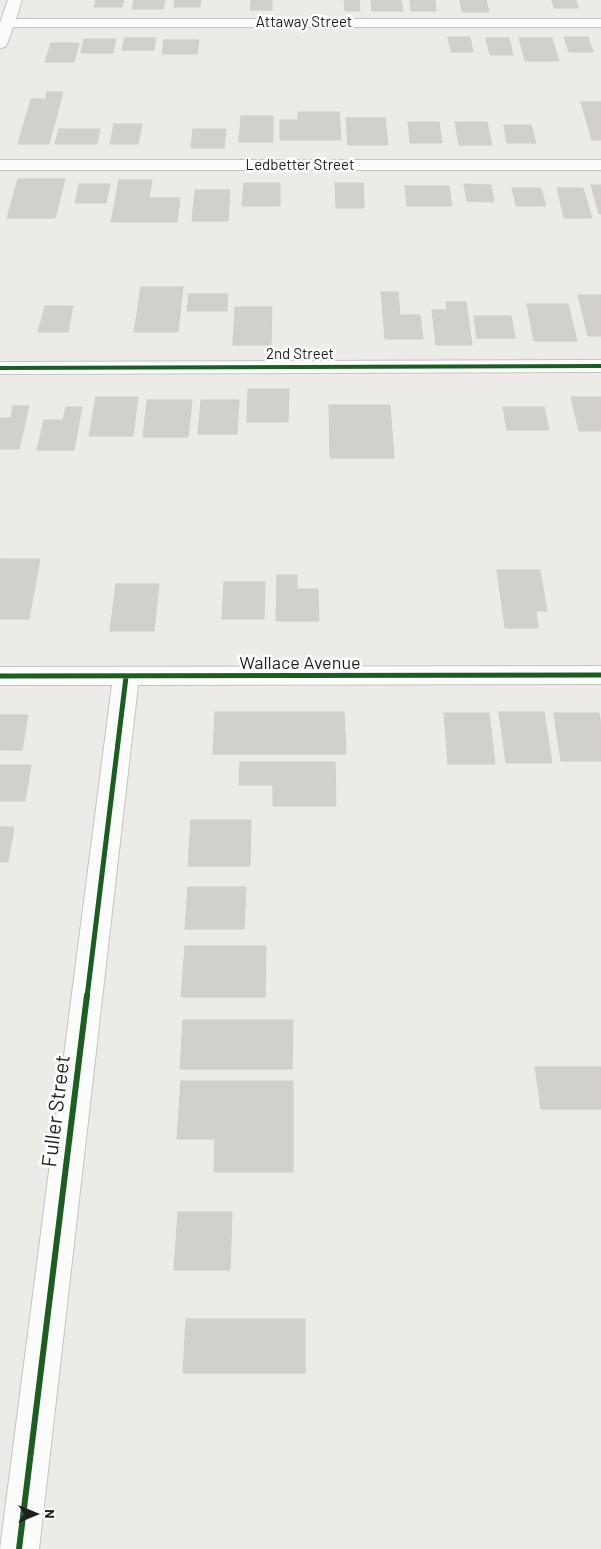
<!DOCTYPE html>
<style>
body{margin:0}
#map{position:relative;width:601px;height:1549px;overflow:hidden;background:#edebe8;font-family:Barlow,sans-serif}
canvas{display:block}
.north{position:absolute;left:10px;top:1489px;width:50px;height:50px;-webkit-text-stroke:4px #fff;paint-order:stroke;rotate:90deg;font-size:14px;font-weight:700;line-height:20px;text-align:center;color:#1f1f1f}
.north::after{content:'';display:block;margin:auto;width:18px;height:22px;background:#1f1f1f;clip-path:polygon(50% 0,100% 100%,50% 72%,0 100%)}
</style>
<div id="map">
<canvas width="601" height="1549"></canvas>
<div class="north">N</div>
</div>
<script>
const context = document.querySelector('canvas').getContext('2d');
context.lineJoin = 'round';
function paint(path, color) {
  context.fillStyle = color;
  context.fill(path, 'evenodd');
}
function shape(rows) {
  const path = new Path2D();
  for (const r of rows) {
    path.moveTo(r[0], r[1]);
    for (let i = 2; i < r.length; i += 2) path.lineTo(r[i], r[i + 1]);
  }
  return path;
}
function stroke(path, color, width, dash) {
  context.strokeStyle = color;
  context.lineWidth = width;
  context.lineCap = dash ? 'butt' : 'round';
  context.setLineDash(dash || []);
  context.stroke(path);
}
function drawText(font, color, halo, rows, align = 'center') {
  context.font = font + ' Barlow,sans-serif';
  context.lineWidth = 5;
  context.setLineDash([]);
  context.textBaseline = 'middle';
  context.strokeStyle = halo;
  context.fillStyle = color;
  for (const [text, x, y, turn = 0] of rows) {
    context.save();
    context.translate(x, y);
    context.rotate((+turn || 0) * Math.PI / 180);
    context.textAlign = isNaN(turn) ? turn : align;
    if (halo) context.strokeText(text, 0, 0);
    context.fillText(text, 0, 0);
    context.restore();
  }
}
const building = shape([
 [96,0,124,0,122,7,94,7,96,0],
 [134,0,165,0,163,9,132,9,134,0],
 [175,0,201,0,200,7,174,7,175,0],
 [251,0,272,0,272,10,250,10,251,0],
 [344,0,359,0,360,11,345,11,344,0],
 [371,0,401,0,403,11,372,11,371,0],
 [410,0,435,0,436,11,411,11,410,0],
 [460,0,486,0,489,12,462,12,460,0],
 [552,0,576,0,578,8,554,8,552,0],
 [448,37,470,37,473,52,451,52,448,37],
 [564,37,588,37,593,52,569,52,564,37],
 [125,38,156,38,154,50,122,50,125,38],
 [486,38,509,38,513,55,490,55,486,38],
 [519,38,552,38,559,61,525,61,519,38],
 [84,39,116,39,113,53,81,53,84,39],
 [164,40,199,40,197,54,162,54,164,40],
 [51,43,79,43,74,62,45,62,51,43],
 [47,92,63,92,49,144,18,144,31,99,46,99,47,92],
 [581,102,601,102,601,140,592,140,581,102],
 [298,112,339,112,341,140,280,140,280,120,298,120,298,112],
 [241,116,273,116,273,142,239,142,241,116],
 [346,118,385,118,388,145,348,145,346,118],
 [408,122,439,122,442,143,410,143,408,122],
 [455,122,487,122,492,145,459,145,455,122],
 [114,124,142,124,138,144,110,144,114,124],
 [504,125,531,125,536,143,507,143,504,125],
 [59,129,100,129,97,144,55,144,59,129],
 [193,129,226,129,224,148,191,148,193,129],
 [18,179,65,179,55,218,7,218,18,179],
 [119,180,152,180,149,198,180,198,177,222,111,222,119,180],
 [244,183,280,183,280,206,242,206,244,183],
 [335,183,363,183,364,208,336,208,335,183],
 [79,184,110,184,106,203,75,203,79,184],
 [464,184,491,185,494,202,467,201,464,184],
 [591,185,601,185,601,214,599,214,591,185],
 [405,186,449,186,452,206,407,206,405,186],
 [512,188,541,188,546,206,516,206,512,188],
 [557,188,583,188,592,218,564,218,557,188],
 [195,190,230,190,228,221,192,221,195,190],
 [141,287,183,287,178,332,134,332,141,287],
 [381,292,398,292,400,315,420,315,423,339,385,339,381,292],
 [189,294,228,294,227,311,187,311,189,294],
 [578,295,601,295,601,336,588,336,578,295],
 [446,302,466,302,472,345,436,345,432,310,447,310,446,302],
 [527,304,568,304,577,341,534,341,527,304],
 [45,306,73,306,68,332,38,332,45,306],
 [235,307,272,307,271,345,233,345,235,307],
 [474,316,511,316,515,338,477,338,474,316],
 [248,389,289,389,288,422,247,422,248,389],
 [96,397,138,397,133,436,89,436,96,397],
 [571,397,601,397,601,431,579,431,571,397],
 [147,400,192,400,188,437,143,437,147,400],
 [201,400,239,400,237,434,198,434,201,400],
 [329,405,390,405,394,458,330,458,329,405],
 [13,406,29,406,19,449,0,449,0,418,11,418,13,406],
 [66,407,82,407,74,450,37,450,44,420,63,420,66,407],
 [503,407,544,407,549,430,507,430,503,407],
 [0,559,40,559,29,619,0,619,0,559],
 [497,570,540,570,547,611,536,611,538,628,505,628,497,570],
 [277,575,297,575,297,589,318,589,319,621,276,621,277,575],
 [224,582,265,582,264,619,222,619,224,582],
 [116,584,159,584,154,631,110,631,116,584],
 [215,712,344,712,346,754,213,754,215,712],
 [499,712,544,712,552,763,506,763,499,712],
 [444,713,489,713,495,764,448,764,444,713],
 [554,713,599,713,601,725,601,761,561,761,554,713],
 [0,715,28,715,22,750,0,750,0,715],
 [240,762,335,762,336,806,273,806,273,785,239,785,240,762],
 [0,765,31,765,25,801,0,801,0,765],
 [191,820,251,820,250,866,188,866,191,820],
 [0,827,14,827,8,862,0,862,0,827],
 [188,887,246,887,244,929,185,929,188,887],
 [185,946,266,946,265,997,181,997,185,946],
 [183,1020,293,1020,292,1069,180,1069,183,1020],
 [535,1067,601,1067,601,1109,541,1109,535,1067],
 [181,1081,293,1081,293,1172,214,1172,215,1139,177,1139,181,1081],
 [178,1212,232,1212,230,1270,174,1270,178,1212],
 [186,1319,305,1319,305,1373,183,1373,186,1319]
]);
paint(building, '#d2d0cd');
stroke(building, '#d0ccc9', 1);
const minor = shape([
 [8,0,22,0,16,19,601,19,601,27,13,27,7,44,5,47,0,48,0,23,8,0],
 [0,160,601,160,601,170,0,170,0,160],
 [601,360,601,372,0,374,0,362,601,360],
 [601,666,601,684,138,685,39,1549,0,1549,112,685,0,685,0,667,601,666]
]);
stroke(minor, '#c4c3c2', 2);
paint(minor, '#fcfcfc');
stroke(shape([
 [0,368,601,366]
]), '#1b5e20', 4);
stroke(shape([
 [0,676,601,675],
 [87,997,126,677]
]), '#1b5e20', 5);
stroke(shape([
 [19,1549,87,995]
]), '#1b5e20', 6);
drawText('15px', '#1f1f1f', '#fff', [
 ["Attaway Street",304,22],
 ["Ledbetter Street",300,165],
 ["2nd Street",300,354]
]);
drawText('18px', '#1f1f1f', '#fff', [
 ["Wallace Avenue",300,663]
]);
drawText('21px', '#1f1f1f', '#fff', [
 ["Fuller Street",56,1111,-83]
]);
</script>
